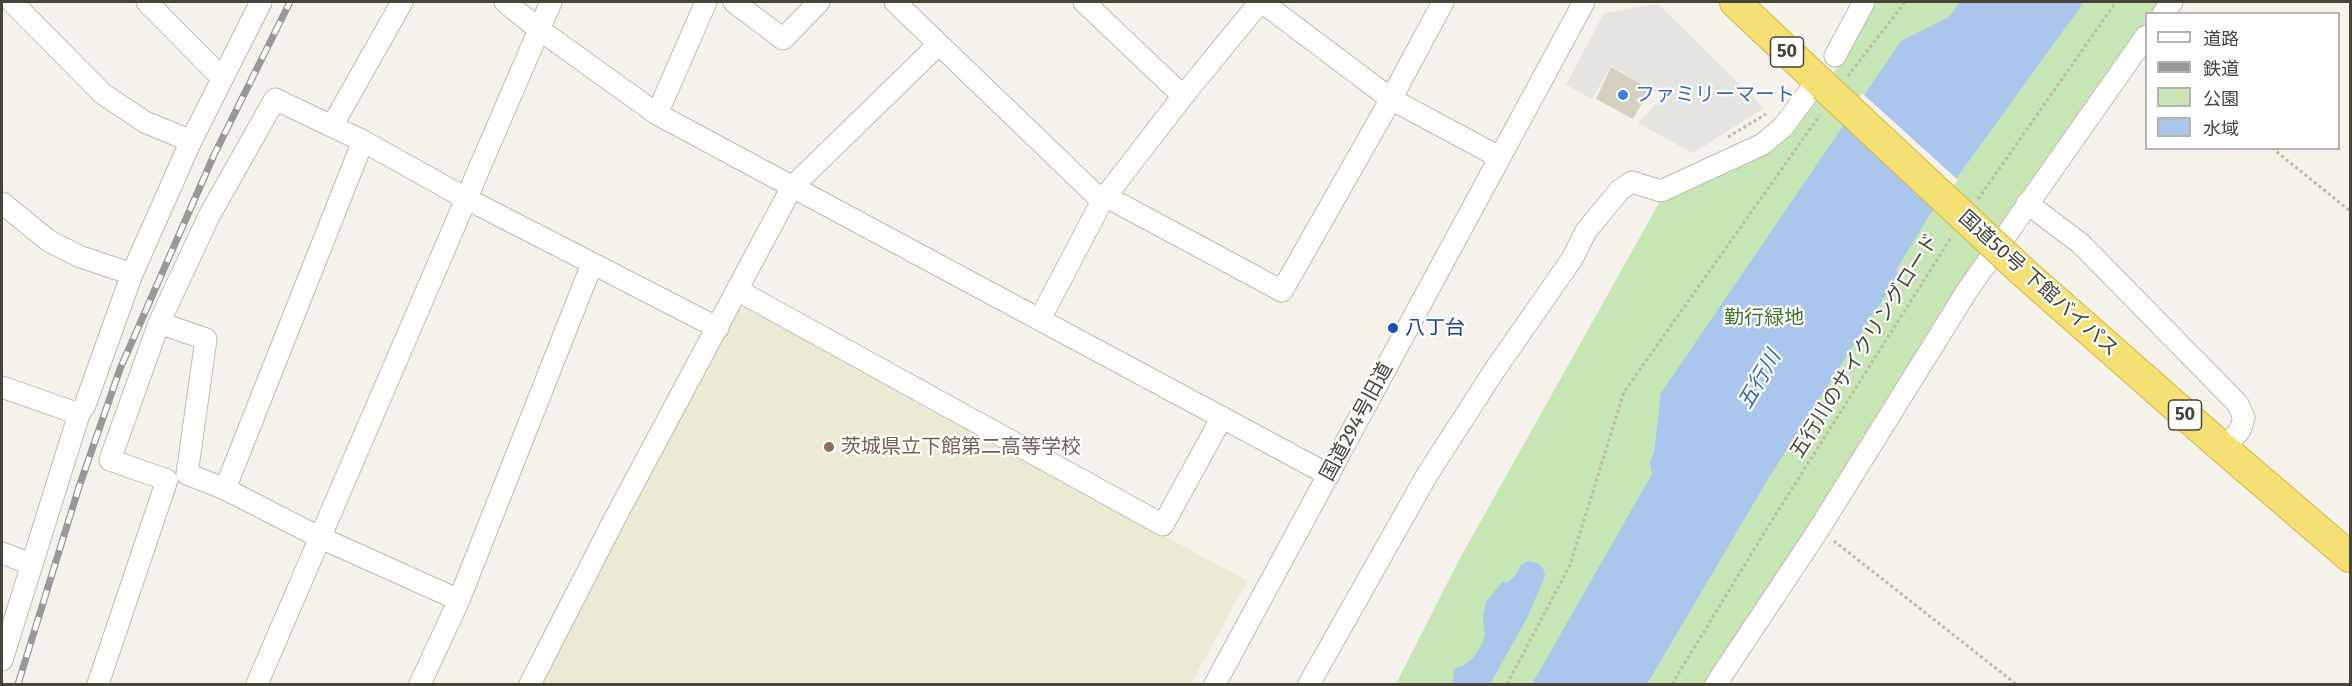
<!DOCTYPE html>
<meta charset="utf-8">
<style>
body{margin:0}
#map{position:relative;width:2352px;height:686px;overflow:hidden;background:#f4f2ea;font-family:"Fira Sans","Noto Sans JP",sans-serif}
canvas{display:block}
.frame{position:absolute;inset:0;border:3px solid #474438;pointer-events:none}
.legend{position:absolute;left:2145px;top:12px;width:195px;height:138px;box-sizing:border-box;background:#fff;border:2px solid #b5b4af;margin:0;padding:8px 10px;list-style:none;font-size:18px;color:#474438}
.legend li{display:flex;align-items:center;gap:12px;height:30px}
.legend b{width:30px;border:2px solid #b5b4af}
</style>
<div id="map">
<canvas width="2352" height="686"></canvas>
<div class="frame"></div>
<ul class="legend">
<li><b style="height:8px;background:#fff"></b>道路</li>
<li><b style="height:8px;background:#989898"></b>鉄道</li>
<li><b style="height:16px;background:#c7e5b5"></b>公園</li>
<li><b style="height:16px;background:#aac6ec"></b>水域</li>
</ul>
</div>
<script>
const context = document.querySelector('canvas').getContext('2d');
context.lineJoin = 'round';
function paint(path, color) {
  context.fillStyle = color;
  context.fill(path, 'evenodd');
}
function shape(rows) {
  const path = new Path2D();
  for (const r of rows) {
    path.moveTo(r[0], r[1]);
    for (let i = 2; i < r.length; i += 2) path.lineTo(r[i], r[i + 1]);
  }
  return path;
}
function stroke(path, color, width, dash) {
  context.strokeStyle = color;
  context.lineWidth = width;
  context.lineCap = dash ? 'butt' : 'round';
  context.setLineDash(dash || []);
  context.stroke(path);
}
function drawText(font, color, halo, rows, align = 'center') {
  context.font = font + ' "Fira Sans","Noto Sans JP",sans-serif';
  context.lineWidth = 4.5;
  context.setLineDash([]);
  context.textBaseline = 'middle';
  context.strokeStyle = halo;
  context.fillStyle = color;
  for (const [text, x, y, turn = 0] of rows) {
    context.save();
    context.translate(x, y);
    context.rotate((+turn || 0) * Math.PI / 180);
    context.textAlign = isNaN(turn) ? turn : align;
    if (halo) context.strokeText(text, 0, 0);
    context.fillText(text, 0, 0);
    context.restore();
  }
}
paint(shape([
 [746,307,1247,581,1191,684,526,684,734,312]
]), '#ece9d4');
paint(shape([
 [1874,2,2161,2,2152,13,2146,14,2146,21,2015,203,1960,286,1812,522,1704,684,1396,684,1459,560,1663,196,1767,153,1847,56,1866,21]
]), '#c7e5b5');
paint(shape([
 [1658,4,1764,108,1693,153,1638,123,1664,96,1611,66,1592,99,1566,85,1604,13]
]), '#e5e4e1');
paint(shape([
 [1960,2,2084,2,1929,216,1896,270,1899,274,1768,479,1647,684,1532,684,1652,474,1650,461,1654,453,1661,393,1901,41,1949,17],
 [1528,561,1537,563,1543,568,1545,576,1528,616,1490,684,1453,684,1454,669,1464,665,1473,658,1481,646,1485,636,1483,617,1486,602,1502,582,1508,582,1515,576,1521,565]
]), '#aac6ec');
paint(shape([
 [1862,93,1958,180,1938,208,1843,119]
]), '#f4f2ea');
paint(shape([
 [1611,67,1650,89,1633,119,1596,99]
]), '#d5d0c0');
const minor = shape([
 [12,2,103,94,145,122,191,141],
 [147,2,222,78],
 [505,2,540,30,657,114,1329,475],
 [734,2,783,39,819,2],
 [895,2,1102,201],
 [1084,2,1183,96],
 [1262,2,1391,99,1499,157],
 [2163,14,2172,2],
 [1835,56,1864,2],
 [657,114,706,2],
 [332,126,402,2],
 [363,141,225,489,321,538,459,600,420,684],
 [1105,196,1282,291,1391,99,1443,2],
 [2,203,49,241,81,257,132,274],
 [2027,203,2081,244,2238,404,2244,418,2240,430,2224,449],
 [737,290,1163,525,1222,417],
 [1040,319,1102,201,1183,96,1260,2],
 [159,323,206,339,187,474,225,489],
 [2,387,79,414],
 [2,553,30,564],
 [459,600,592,264],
 [2,660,79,414,85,405,132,274,191,141,261,2],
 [98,684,167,480,110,460,159,323,209,216,275,99,363,141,467,199,718,328],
 [257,684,551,2],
 [530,684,614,520,792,187,938,45],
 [1215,684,1584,2],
 [1309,684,1427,475,1494,371,1572,259,1586,231,1620,190,1632,182,1661,191,1763,144,1783,127,1809,92],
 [1716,684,1819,529,1967,291,2146,36]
]);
const highway = shape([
 [1735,2,1824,86],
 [2022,271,2224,449,2350,557]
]);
stroke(minor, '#bfbcad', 23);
stroke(highway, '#d4b843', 32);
stroke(shape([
 [1848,76,1905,2],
 [1728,137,1766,114],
 [2272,148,2350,211],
 [1978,199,2116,2],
 [1834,541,2016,684],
 [1507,684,1570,565,1624,392,1820,115],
 [1672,684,1769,525,1952,236]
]), '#c0ba9f', 3, [3, 3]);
stroke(minor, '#fff', 21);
stroke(highway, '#f5e074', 30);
const rail = shape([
 [18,684,79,487,120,369,214,155,290,2]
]);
stroke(rail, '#989898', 7);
stroke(rail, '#fff', 4.5, [14]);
const highwayBridge = shape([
 [1824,86,2022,271]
]);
stroke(highwayBridge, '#d4b843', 32, []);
stroke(highwayBridge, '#f5e074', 30);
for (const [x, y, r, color] of [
 [1623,95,6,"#3f7fe0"],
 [1393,328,6,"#1a4fb4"],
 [829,447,6,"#8d6e63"]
]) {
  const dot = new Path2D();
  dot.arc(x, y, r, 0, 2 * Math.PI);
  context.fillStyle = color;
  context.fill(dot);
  stroke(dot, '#fff', 2);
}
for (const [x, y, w] of [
 [1787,52,33],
 [2185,415,33]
]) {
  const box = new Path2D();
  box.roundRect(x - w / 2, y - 15, w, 30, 4.5);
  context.fillStyle = '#fff';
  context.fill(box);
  stroke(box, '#474438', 1.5);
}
drawText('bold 18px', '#474438', null, [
 ["50",1787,52],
 ["50",2185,415]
]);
drawText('20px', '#366cbe', '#fff', [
 ["ファミリーマート",1635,95]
], 'left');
drawText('20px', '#474438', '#fff', [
 ["国道50号 下館バイパス",2038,284,42],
 ["五行川のサイクリングロード",1865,346,-58],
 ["国道294号旧道",1357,422,-62]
]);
drawText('20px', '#3d762f', '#fff', [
 ["勤行緑地",1764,318]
]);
drawText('20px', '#164399', '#fff', [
 ["八丁台",1405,328]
], 'left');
drawText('20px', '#785e54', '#fff', [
 ["茨城県立下館第二高等学校",841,447]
], 'left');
drawText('italic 21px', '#3767ad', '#fff', [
 ["五行川",1760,380,-60]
]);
</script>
